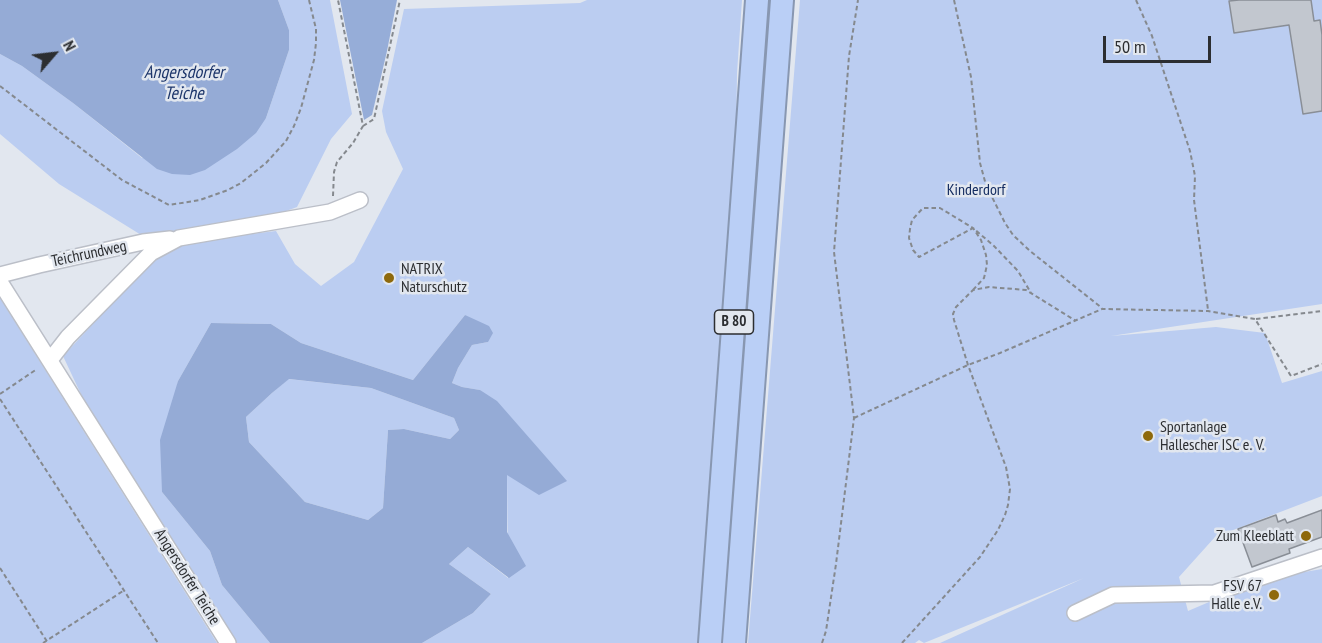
<!DOCTYPE html>
<style>
body{margin:0}
#map{position:relative;width:1322px;height:643px;overflow:hidden;background:#e2e7ef;font-family:"PT Sans Narrow",sans-serif}
canvas{display:block}
.north{position:absolute;left:24px;top:24px;width:60px;height:60px;-webkit-text-stroke:4px #e2e7ef;paint-order:stroke;rotate:62deg;font-size:16px;font-weight:700;line-height:24px;text-align:center;color:#2c2e31}
.north::after{content:'';display:block;margin:auto;width:21px;height:27px;background:#2c2e31;clip-path:polygon(50% 0,100% 100%,50% 72%,0 100%)}
.scale{position:absolute;left:1103px;top:36px;width:108px;height:27px;box-sizing:border-box;border:3px solid #2c2e31;border-top:0;padding-left:8px;font-size:18px;line-height:21px;white-space:nowrap;color:#2c2e31;-webkit-text-stroke:4px #e2e7ef;paint-order:stroke}
</style>
<div id="map">
<canvas width="1322" height="643"></canvas>
<div class="north">N</div>
<div class="scale">50 m</div>
</div>
<script>
const context = document.querySelector('canvas').getContext('2d');
context.lineJoin = 'round';
function paint(path, color) {
  context.fillStyle = color;
  context.fill(path, 'evenodd');
}
function shape(rows) {
  const path = new Path2D();
  for (const r of rows) {
    path.moveTo(r[0], r[1]);
    for (let i = 2; i < r.length; i += 2) path.lineTo(r[i], r[i + 1]);
  }
  return path;
}
function stroke(path, color, width, dash) {
  context.strokeStyle = color;
  context.lineWidth = width;
  context.lineCap = dash ? 'butt' : 'round';
  context.setLineDash(dash || []);
  context.stroke(path);
}
function drawText(font, color, halo, rows, align = 'center') {
  context.font = font + ' "PT Sans Narrow",sans-serif';
  context.lineWidth = 5;
  context.setLineDash([]);
  context.textBaseline = 'middle';
  context.strokeStyle = halo;
  context.fillStyle = color;
  for (const [text, x, y, turn = 0] of rows) {
    context.save();
    context.translate(x, y);
    context.rotate((+turn || 0) * Math.PI / 180);
    context.textAlign = isNaN(turn) ? turn : align;
    if (halo) context.strokeText(text, 0, 0);
    context.fillText(text, 0, 0);
    context.restore();
  }
}
paint(shape([
 [278,0,330,0,352,114,331,139,297,207,281,213,146,238,59,184,0,134,0,54,22,66,73,103,142,158,266,118,289,50,289,30],
 [587,0,742,0,737,73,736,147,725,270,722,333,713,435,711,499,701,596,699,643,422,643,473,613,491,594,449,564,468,547,508,578,507,475,480,390,462,387,452,383,458,368,472,345,488,342,465,315,413,380,301,343,271,324,211,323,178,381,162,492,210,551,222,585,270,643,232,643,94,422,63,356,147,266,183,242,276,231,295,264,321,286,354,262,403,169,386,132,382,111,404,9,580,3],
 [800,0,1322,0,1322,304,1111,336,1216,327,1265,333,1282,383,1322,371,1322,496,1215,537,1179,577,1188,611,1263,579,1322,569,1322,643,940,643,1084,578,924,643,919,640,915,643,748,643],
 [0,298,217,643,0,643],
 [288,379,371,388,454,418,459,430,450,439,404,429,388,430,383,508,368,520,305,502,249,442,246,417,272,393]
]), '#bbcdf1');
paint(shape([
 [340,0,397,0,387,51,372,115,364,120]
]), '#96add8');
paint(shape([
 [0,0,278,0,289,30,289,50,266,118,256,133,237,149,205,170,190,175,172,174,157,169,73,103,22,66,0,54],
 [465,315,489,326,493,333,488,342,472,345,458,368,452,383,462,387,480,390,497,401,567,481,539,495,507,475,507,532,526,566,509,578,468,547,449,564,491,594,473,613,422,643,270,643,222,585,210,551,162,492,160,440,178,381,211,323,271,324,301,343,413,380],
 [289,379,371,388,454,418,459,430,450,439,404,429,388,430,383,508,368,520,305,502,249,442,246,417,272,393]
]), '#95abd6');
const building = shape([
 [1239,0,1311,0,1314,21,1320,20,1322,35,1322,111,1303,114,1289,25,1234,33,1229,1,1239,0],
 [1322,510,1322,537,1289,549,1290,553,1252,567,1238,529,1276,515,1278,522,1285,519,1287,523,1322,510]
]);
paint(building, '#c2c7cf');
stroke(building, '#898e96', 1.5);
const minor = shape([
 [0,275,39,265,143,242,170,239],
 [0,282,228,643],
 [50,360,68,337,151,253,179,238,330,212,360,200],
 [1075,613,1113,595,1214,593,1322,557]
]);
const highway = shape([
 [710,643,757,0],
 [734,643,782,0]
]);
stroke(minor, '#bbbfc8', 18);
stroke(highway, '#8897b1', 26);
stroke(shape([
 [954,0,971,77,980,163,986,185,1005,223,1013,235,1030,251,1102,308],
 [1136,0,1152,36,1190,151,1195,176,1194,200,1208,310],
 [0,86,122,180,169,205,200,200,228,190,241,183,266,163,286,141,294,126,301,108,314,60,316,43,316,29,309,0],
 [363,126,374,119,400,0],
 [333,196,334,172,337,162,353,143,363,126,338,0],
 [973,290,984,278,987,265,986,255,981,240,973,228,940,208,923,208,912,220,910,229,909,238,913,250,919,257,973,228,994,246,1018,271,1031,293],
 [1256,319,1322,311],
 [0,394,37,369],
 [0,399,158,643],
 [854,418,968,365,1000,353,1102,309,1208,311,1255,319,1291,376,1322,364],
 [0,568,48,643],
 [43,643,123,591],
 [822,643,826,631,836,564,854,418,834,252,849,56,858,0],
 [902,643,980,557,998,530,1005,515,1008,505,1010,489,1006,467,968,365,954,320,953,314,956,307,973,290,989,287,1026,290,1076,321]
]), '#85898e', 2, [4.5, 3]);
stroke(minor, '#fff', 15);
stroke(highway, '#bacff6', 22);
for (const [x, y, r, color] of [
 [389,278,6,"#8e690c"],
 [1148,436,6,"#8e690c"],
 [1306,536,6,"#8e690c"],
 [1274,595,6,"#8e690c"]
]) {
  const dot = new Path2D();
  dot.arc(x, y, r, 0, 2 * Math.PI);
  context.fillStyle = color;
  context.fill(dot);
  stroke(dot, '#e2e7ef', 2);
}
for (const [x, y, w] of [
 [734,322,39]
]) {
  const box = new Path2D();
  box.roundRect(x - w / 2, y - 12, w, 24, 4.5);
  context.fillStyle = '#e2e7ef';
  context.fill(box);
  stroke(box, '#2c2e31', 1.5);
}
drawText('bold 15px', '#2c2e31', null, [
 ["B 80",734,322]
]);
drawText('16px', '#152d61', '#e2e7ef', [
 ["Kinderdorf",976,190]
]);
drawText('16px', '#2c2e31', '#e2e7ef', [
 ["Teichrundweg",89,254,-12],
 ["Angersdorfer Teiche",187,577,58]
]);
drawText('16px', '#2c2e31', '#e2e7ef', [
 ["NATRIX",401,269],
 ["Naturschutz",401,287],
 ["Sportanlage",1160,427],
 ["Hallescher ISC e. V.",1160,445],
 ["Zum Kleeblatt",1294,536,"right"],
 ["FSV 67",1262,586,"right"],
 ["Halle e.V.",1262,604,"right"]
], 'left');
drawText('italic 18px', '#1d366b', '#e2e7ef', [
 ["Angersdorfer",184,73],
 ["Teiche",184,94]
]);
</script>
